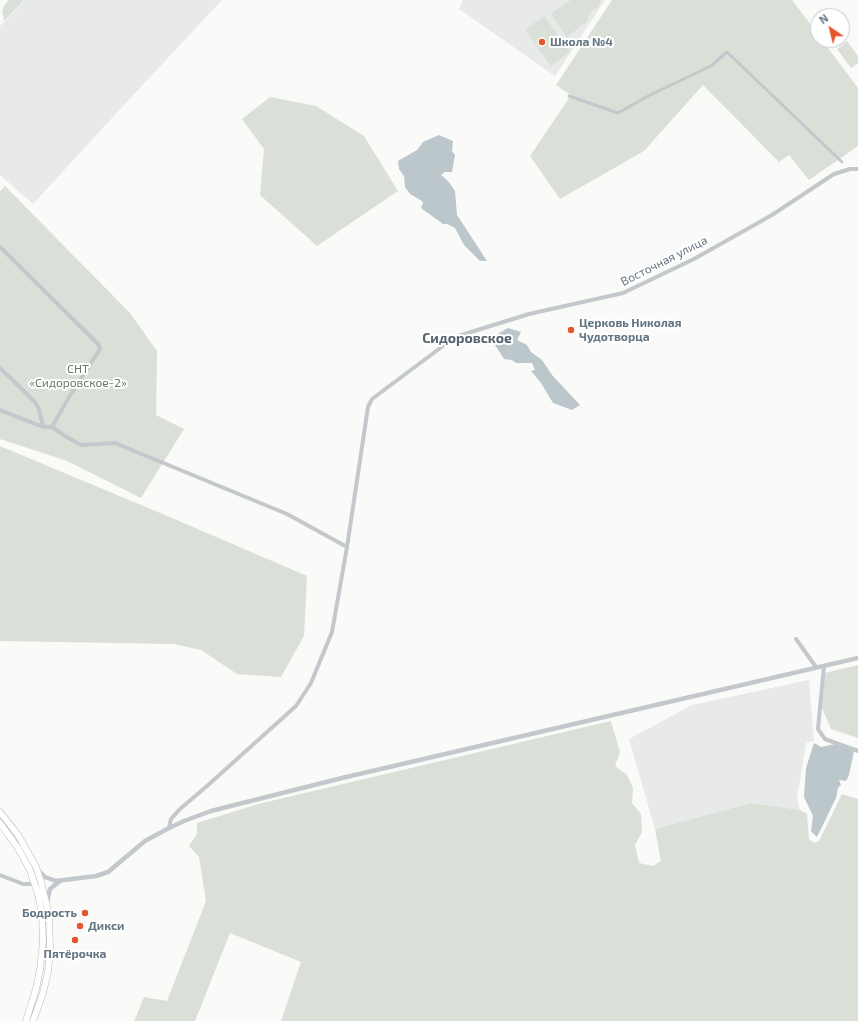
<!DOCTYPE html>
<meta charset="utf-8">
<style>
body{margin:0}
#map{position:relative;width:858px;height:1021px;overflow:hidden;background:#fafaf8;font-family:"Exo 2",sans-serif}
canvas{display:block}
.north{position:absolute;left:810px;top:8px;width:40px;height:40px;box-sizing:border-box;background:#fff;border:1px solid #c1c8cd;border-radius:50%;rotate:325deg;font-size:11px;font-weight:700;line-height:16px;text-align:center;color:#657683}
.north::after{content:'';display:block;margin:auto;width:14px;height:18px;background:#e4572e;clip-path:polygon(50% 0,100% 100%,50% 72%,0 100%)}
</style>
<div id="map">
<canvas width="858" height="1021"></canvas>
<div class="north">N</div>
</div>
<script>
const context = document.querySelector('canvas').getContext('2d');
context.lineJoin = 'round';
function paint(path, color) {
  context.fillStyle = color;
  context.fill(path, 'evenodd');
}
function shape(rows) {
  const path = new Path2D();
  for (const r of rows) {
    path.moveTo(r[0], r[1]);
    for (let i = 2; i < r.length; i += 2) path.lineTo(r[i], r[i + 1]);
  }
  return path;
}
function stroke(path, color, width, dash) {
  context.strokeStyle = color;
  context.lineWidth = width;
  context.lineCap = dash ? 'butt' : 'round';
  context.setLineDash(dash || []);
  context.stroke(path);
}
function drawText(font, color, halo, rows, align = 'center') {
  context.font = font + ' "Exo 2",sans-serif';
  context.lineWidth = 4;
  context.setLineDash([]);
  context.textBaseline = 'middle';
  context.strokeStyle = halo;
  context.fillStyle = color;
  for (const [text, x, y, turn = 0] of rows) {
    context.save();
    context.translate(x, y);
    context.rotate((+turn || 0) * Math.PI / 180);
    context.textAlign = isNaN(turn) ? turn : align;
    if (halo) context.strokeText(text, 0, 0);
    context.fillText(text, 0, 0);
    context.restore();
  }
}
paint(shape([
 [25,0,222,0,122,107,33,204,0,175,0,26],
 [463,0,605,0,555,76,459,9],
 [809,680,814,741,806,743,797,799,800,810,751,803,655,829,629,739,692,705]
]), '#e8e9e9');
paint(shape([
 [9,0,24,0,4,21,2,11,5,4],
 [571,0,601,0,599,6,589,14,587,21,567,37,551,14],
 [612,0,792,0,818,34,818,40,822,40,858,88,858,146,809,180,789,155,779,162,703,85,644,151,560,199,530,156,571,95,556,85],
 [544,16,570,52,551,66,525,30],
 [847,41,858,56,858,63,851,68,837,49],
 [270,97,316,106,364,136,398,191,317,246,260,195,264,149,242,119],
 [5,186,130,313,157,351,156,415,184,429,141,498,67,461,0,439,0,191],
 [0,446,165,515,307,576,304,636,281,677,237,674,201,650,174,644,0,641],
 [858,665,858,738,831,729,822,708,825,673],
 [611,721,620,752,615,766,627,775,633,788,632,803,641,814,642,832,635,845,639,863,653,866,661,861,655,829,751,803,800,810,807,814,809,839,814,843,819,841,842,794,858,799,858,1021,281,1021,301,962,230,933,195,1021,134,1021,144,997,167,1001,206,901,199,857,189,846,197,834,197,823,258,804]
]), '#dadfd7');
paint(shape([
 [439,135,453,141,452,151,455,155,452,172,445,172,441,175,448,181,455,191,457,215,487,261,480,261,464,245,455,228,447,224,443,224,421,208,423,203,422,201,410,194,405,187,404,176,399,169,398,161,417,150,423,142],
 [508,328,521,332,517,340,527,345,531,352,542,360,552,375,580,405,572,410,553,403,541,383,531,371,535,370,532,363,516,363,512,360,504,359,493,342,499,333],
 [814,743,821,747,835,744,854,751,849,775,846,781,839,780,841,785,838,788,836,798,817,837,811,831,813,816,804,797,806,768]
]), '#bbc7cb');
const trunk = shape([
 [0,812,18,835,36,867,41,882,49,915,50,947,48,972,43,993,33,1021],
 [0,823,18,848,30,870,38,894,42,914,43,941,40,970,36,989,26,1021]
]);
stroke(trunk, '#b4b9bd', 7);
stroke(shape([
 [569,96,618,113,650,95,711,66,727,52,842,162]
]), '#c3c8cc', 3);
stroke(shape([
 [0,247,98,344,100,349,69,397,52,427],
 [0,368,34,401,39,409,43,427],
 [0,410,43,427,52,427,65,436,81,445,115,443,287,514,347,547],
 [796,639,816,667],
 [824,666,818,729,825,739,858,751],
 [169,828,171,819,180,809,207,786,296,706,311,683,332,632,347,547,368,407,372,399,455,337,529,314,623,293,694,259,772,215,834,174,850,169,858,169],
 [0,875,23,884,35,884]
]), '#c3c8cc', 4);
stroke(shape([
 [38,870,45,877,56,881,96,876,108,872,145,841,169,828,184,821,211,811,342,778,858,658],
 [47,902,50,889,60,881]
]), '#c3c8cc', 4.5);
stroke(trunk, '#fff', 6);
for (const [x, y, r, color] of [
 [542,42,4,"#e4572e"],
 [571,330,4,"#e4572e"],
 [85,913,4,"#e4572e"],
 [80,926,4,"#e4572e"],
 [75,940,4,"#e4572e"]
]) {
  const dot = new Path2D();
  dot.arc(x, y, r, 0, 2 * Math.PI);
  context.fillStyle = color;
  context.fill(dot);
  stroke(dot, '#fff', 1.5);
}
drawText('bold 12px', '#657683', '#fff', [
 ["Школа №4",550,42],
 ["Церковь Николая",579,323],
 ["Чудотворца",579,337],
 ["Бодрость",77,913,"right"],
 ["Дикси",88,926],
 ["Пятёрочка",75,954,"center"]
], 'left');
drawText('12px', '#657683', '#fff', [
 ["Восточная улица",664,261,-27]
]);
drawText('12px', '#687a64', '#fff', [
 ["СНТ",78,369],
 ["«Сидоровское-2»",78,383]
]);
drawText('bold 14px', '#57646e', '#fff', [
 ["Сидоровское",467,338]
]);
</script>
